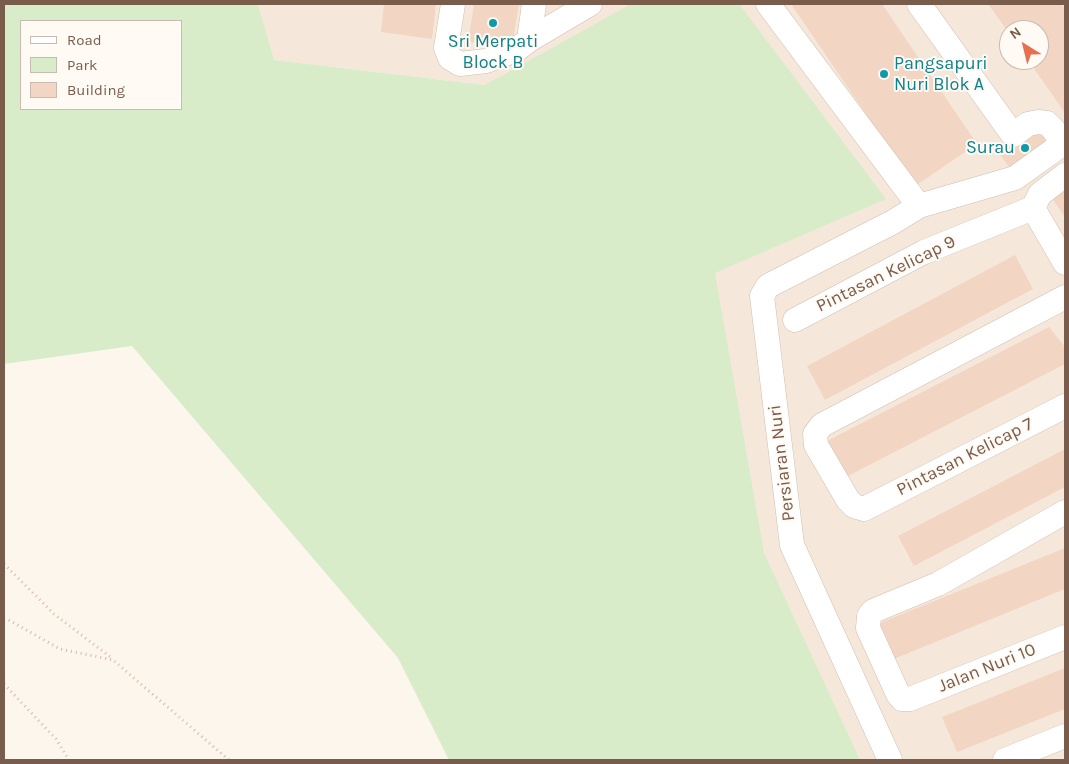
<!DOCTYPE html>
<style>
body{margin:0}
#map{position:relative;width:1069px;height:764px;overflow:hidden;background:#fdf6ec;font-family:Karla,sans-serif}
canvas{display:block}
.frame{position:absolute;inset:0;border:5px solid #7a5c4d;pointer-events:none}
.legend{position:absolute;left:20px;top:20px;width:162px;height:90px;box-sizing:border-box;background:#fffaf3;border:1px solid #cabbb1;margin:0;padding:6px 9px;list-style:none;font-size:15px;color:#7a5c4d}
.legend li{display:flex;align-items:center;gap:10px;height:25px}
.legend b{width:25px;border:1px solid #cabbb1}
.north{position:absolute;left:999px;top:20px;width:50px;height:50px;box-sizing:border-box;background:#fffaf3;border:1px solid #cabbb1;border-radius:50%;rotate:324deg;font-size:14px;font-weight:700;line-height:20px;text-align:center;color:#7a5c4d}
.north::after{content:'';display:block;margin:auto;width:18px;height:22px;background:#e76f51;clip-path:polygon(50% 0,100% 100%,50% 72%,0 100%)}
</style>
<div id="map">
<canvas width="1069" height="764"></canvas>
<div class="frame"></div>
<ul class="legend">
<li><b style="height:6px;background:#fff"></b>Road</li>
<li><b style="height:14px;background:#d8ecc9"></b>Park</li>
<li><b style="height:14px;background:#f3d5c3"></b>Building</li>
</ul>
<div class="north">N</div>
</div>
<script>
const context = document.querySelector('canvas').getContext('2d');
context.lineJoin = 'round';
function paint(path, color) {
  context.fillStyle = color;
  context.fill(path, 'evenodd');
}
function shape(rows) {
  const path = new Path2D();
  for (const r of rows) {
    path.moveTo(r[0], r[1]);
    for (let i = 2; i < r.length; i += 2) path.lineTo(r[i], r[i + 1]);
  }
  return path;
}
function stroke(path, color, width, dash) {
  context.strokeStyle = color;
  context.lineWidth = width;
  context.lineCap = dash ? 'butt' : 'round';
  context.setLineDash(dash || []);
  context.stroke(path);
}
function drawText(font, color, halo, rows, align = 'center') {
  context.font = font + ' Karla,sans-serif';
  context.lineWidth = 4;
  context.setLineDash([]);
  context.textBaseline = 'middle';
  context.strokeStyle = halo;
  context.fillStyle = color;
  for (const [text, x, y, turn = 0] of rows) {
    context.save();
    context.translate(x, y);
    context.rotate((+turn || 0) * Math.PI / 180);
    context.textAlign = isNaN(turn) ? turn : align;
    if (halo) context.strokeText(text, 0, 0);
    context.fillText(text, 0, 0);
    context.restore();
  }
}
paint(shape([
 [258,4,1065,4,1065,760,593,760,484,85,273,60],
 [1009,30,1039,30,1039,60,1009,60]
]), '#f5e8da');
paint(shape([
 [4,4,258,4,274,60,485,85,631,4,739,4,886,199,715,273,764,553,860,760,449,760,398,658,132,346,4,364],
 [21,21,181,21,181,109,21,109]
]), '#d8ecc9');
paint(shape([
 [384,4,436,4,432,39,381,32],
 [474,4,519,4,512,46,468,42],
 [791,4,882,4,977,144,915,186],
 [988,4,1062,4,1065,9,1065,113,1028,60,1039,60,1039,30,1009,30,1009,33],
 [1038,123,1052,143,1013,172,998,152],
 [1065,182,1065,217,1049,194],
 [1015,255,1033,289,825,400,807,366],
 [1049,327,1065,347,1065,364,848,476,823,443],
 [1065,449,1065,487,914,566,898,536],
 [1065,548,1065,589,889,661,875,625],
 [1065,668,1065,709,957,752,942,717]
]), '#f3d5c3');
const minor = shape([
 [453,4,446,48,450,58,460,64,486,61,516,50,529,40,590,4],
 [768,4,919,206],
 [919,4,1013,135,1028,124,1038,122,1047,123,1053,129,1063,144],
 [529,40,534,4],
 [1033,208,1065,263],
 [1033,208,1040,194,1065,175],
 [1065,297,822,425,815,434,816,445,848,500,854,506,864,509,1065,406],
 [795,320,924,252,1033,208],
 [1065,512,938,584,873,611,869,616,868,628,898,694,902,699,910,699,1065,637],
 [890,760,792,545,762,296,768,286,893,222,919,206,1015,178,1065,142],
 [1005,760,1065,736]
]);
stroke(minor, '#d1beb0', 25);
stroke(shape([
 [4,564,54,614,113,659],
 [4,619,7,619,60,649,113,660,229,760],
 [4,684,56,739,69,760]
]), '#d9b8a5', 3, [1, 4]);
stroke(minor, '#fff', 24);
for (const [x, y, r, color] of [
 [493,23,5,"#0f9aa8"],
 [884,74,5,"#0f9aa8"],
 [1025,148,5,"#0f9aa8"]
]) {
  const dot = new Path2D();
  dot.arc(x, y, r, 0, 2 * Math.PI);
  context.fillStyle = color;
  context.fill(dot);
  stroke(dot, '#fffaf3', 2);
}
drawText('18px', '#0d838f', '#fffaf3', [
 ["Sri Merpati",493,42],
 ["Block B",493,63],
 ["Pangsapuri",894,64,"left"],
 ["Nuri Blok A",894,85,"left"],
 ["Surau",1015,148,"right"]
]);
drawText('18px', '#7a5c4d', '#fffaf3', [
 ["Pintasan Kelicap 9",886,274,-26],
 ["Pintasan Kelicap 7",965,457,-27],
 ["Persiaran Nuri",782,463,-97],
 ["Jalan Nuri 10",987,668,-22]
]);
</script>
